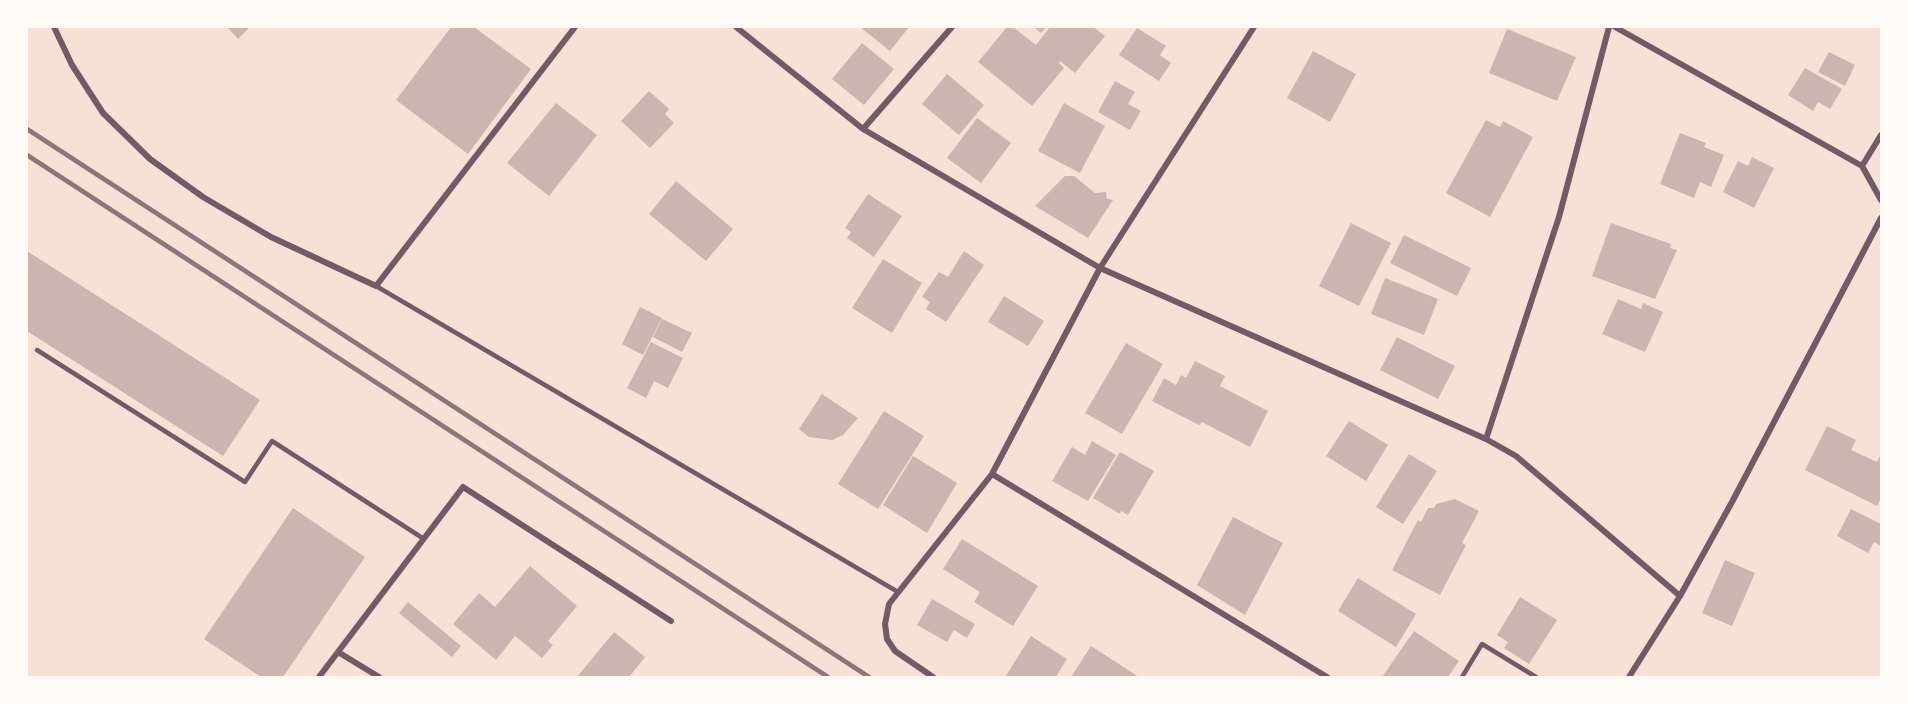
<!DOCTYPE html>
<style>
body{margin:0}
#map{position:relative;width:1908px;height:704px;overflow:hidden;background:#f7e1d7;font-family:Mulish,sans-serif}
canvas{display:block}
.frame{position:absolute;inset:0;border:28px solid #fffaf5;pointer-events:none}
</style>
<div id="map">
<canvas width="1908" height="704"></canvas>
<div class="frame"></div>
</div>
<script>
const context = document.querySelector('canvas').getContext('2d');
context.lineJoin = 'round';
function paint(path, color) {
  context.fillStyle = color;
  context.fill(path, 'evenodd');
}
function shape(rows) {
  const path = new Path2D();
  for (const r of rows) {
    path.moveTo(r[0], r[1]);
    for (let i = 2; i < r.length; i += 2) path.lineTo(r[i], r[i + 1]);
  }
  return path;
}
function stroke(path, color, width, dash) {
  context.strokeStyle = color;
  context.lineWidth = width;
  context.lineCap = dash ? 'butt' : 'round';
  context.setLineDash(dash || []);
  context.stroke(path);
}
paint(shape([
 [227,27,250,27,238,39],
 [451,27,474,27,531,69,468,154,396,100],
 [860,27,909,27,890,51],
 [1007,27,1013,27,1036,45,1050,27,1093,27,1105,36,1075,73,1060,61,1059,63,1064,68,1032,106,978,62],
 [1034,27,1046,27,1041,33],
 [1137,28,1166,46,1160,55,1171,63,1159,81,1119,55],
 [1507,29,1576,57,1557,101,1489,73],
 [862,43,894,69,864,105,832,79],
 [1313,51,1356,74,1330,122,1287,98],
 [1829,52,1855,65,1845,86,1818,72],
 [1805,68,1842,89,1830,109,1818,102,1813,111,1788,95],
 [947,74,984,105,959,135,922,104],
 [1115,81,1135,92,1128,104,1141,111,1130,130,1098,112],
 [649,91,669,109,665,114,674,123,650,148,621,121],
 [556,103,597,135,549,196,507,163],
 [1064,103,1105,126,1080,173,1038,151],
 [977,118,1011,143,981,183,947,158],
 [1486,120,1500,127,1503,121,1533,137,1490,217,1446,193],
 [1680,133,1706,143,1704,147,1724,155,1711,187,1700,182,1694,198,1660,184],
 [1752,157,1774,168,1754,208,1723,192,1738,161,1748,166],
 [1065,176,1074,176,1095,193,1106,192,1107,199,1113,200,1088,238,1035,206],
 [676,181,733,229,706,261,649,214],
 [868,194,902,216,874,257,847,238,851,232,845,228],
 [1351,223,1391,243,1359,306,1319,286],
 [1611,223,1671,244,1670,248,1677,250,1655,299,1592,276],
 [1404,235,1471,268,1457,296,1390,263],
 [27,251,260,400,223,456,27,331],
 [964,251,984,265,946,322,926,309,930,302,922,297,939,272,948,277],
 [883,259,922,283,892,333,852,308],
 [1385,278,1438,299,1424,335,1371,314],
 [1004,296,1044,321,1028,346,988,322],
 [1618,299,1641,309,1643,303,1663,312,1645,352,1602,334],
 [640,307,662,318,643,355,622,344],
 [662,319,692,333,682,352,653,337],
 [1397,337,1455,366,1438,399,1380,370],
 [651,342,683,358,668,388,654,381,646,398,627,388],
 [1126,343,1163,364,1122,434,1085,413],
 [1195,361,1225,376,1220,386,1268,411,1250,447,1202,422,1199,425,1152,401,1164,378,1176,385,1181,375,1186,378],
 [822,394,858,418,843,435,832,440,809,437,799,429],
 [884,411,924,436,878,509,838,484],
 [1349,421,1388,445,1366,481,1326,456],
 [1827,426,1856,440,1851,450,1877,462,1881,454,1881,498,1877,506,1805,470],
 [1092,441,1116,455,1088,501,1052,481,1072,447,1085,455],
 [1120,452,1154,471,1128,515,1121,511,1120,514,1093,498],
 [1409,454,1437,471,1403,524,1376,507],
 [913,456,957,483,927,533,883,505],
 [1455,499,1479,511,1462,543,1466,545,1440,595,1392,570,1418,520,1421,522,1428,508,1434,508,1436,504],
 [293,508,365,557,283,677,261,677,204,639],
 [1851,509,1881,524,1881,546,1874,542,1868,553,1837,536],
 [1233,517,1283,543,1245,615,1197,585],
 [962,539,1038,586,1013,626,974,602,980,592,943,569],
 [1725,560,1755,573,1732,626,1702,613],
 [530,566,577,606,548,641,553,645,542,658,515,636,496,660,453,624,479,593,495,607],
 [1358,578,1416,614,1396,647,1338,611],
 [1520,597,1557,620,1529,664,1504,648,1508,642,1497,635],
 [932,599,975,624,967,638,954,630,947,642,917,625],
 [408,602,461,646,452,657,399,613],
 [1414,631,1459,661,1448,677,1382,677],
 [614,632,645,657,629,677,577,677],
 [1031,636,1067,659,1056,677,1005,677],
 [1091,646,1139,677,1071,677]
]), '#ccb4b1');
stroke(shape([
 [376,286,898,592],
 [37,350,245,482,272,441,424,539],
 [1462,677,1482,644,1536,677]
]), '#755966', 4.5);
stroke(shape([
 [54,27,72,65,103,113,150,159,203,197,271,237,376,286,575,27],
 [736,27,863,129,1100,268,1486,439,1516,456,1680,596],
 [1615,27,1862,166,1881,200],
 [863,129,952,27],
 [1862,166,1881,135],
 [1486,439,1559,217,1609,27],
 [992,474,1327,677],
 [338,652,379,677],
 [319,677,463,487,671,621],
 [933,677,895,651,887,639,885,624,889,604,992,474,1100,268,1254,27],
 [1629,677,1680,596,1732,502,1881,218]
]), '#755966', 6);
stroke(shape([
 [27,129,869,677],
 [27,155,828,677]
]), '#8f747c', 4.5);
</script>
